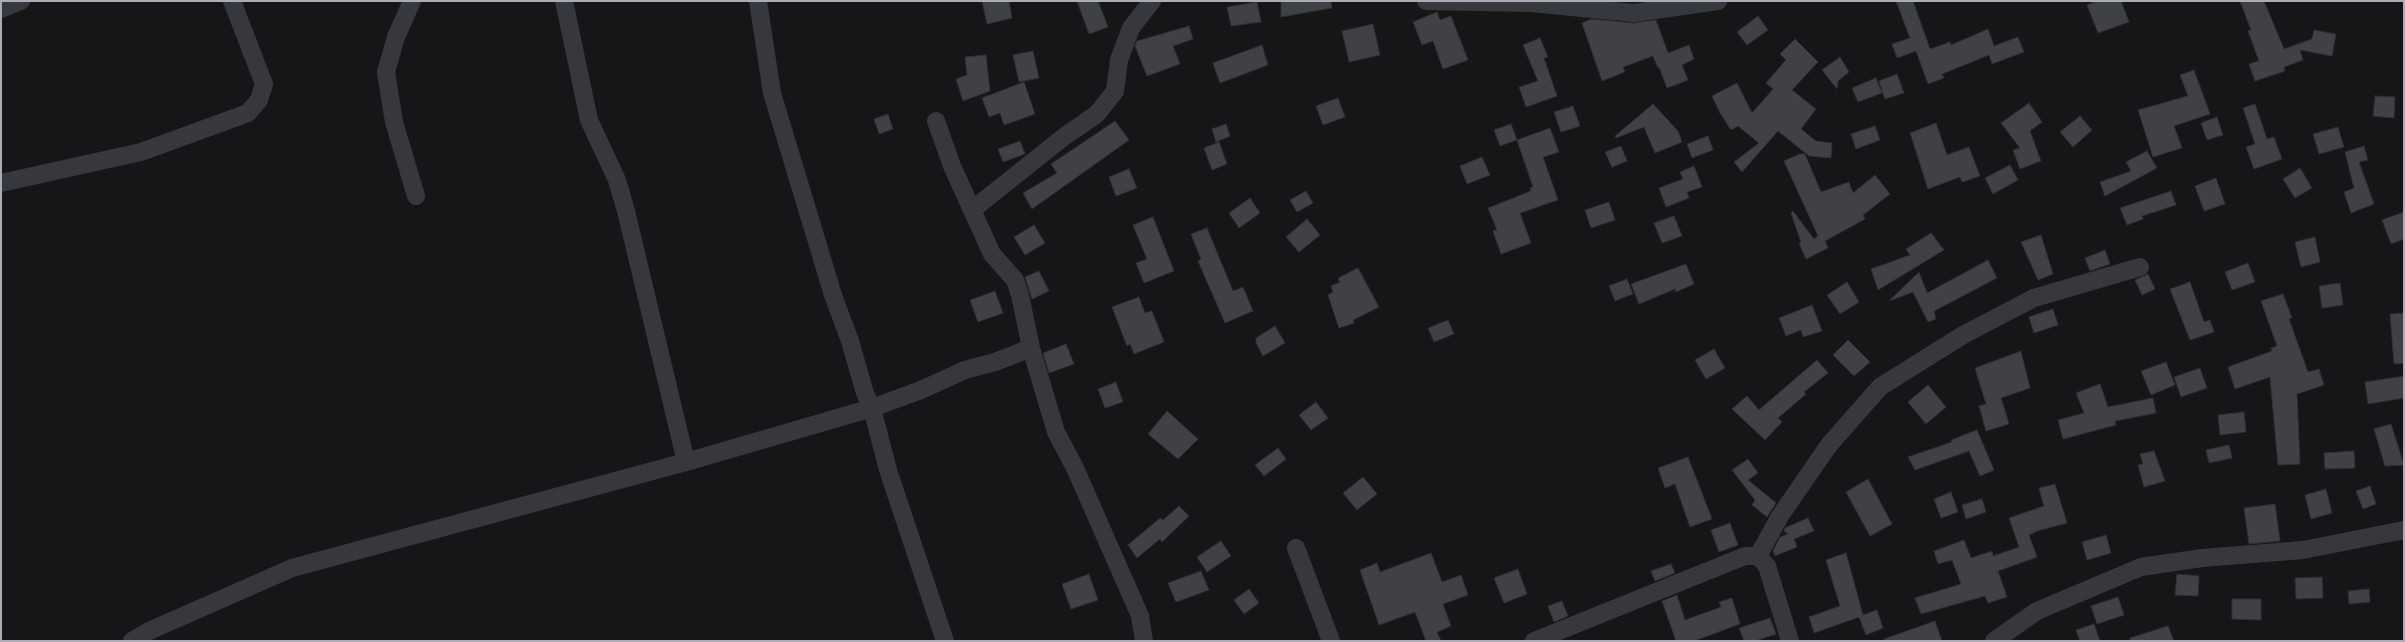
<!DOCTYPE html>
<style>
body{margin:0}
#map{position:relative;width:2405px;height:642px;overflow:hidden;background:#161618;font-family:"DejaVu Sans",sans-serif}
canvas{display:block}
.frame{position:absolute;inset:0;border:2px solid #a8adb8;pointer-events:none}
</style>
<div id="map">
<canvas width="2405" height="642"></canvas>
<div class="frame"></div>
</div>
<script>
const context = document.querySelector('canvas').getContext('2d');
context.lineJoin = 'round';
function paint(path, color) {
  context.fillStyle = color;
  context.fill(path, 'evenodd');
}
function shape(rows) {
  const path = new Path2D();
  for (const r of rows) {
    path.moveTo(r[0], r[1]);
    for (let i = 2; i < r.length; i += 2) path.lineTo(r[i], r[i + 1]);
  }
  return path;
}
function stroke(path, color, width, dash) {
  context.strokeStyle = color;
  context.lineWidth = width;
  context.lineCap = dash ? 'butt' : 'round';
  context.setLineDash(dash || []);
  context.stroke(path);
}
const building = shape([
 [982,1,1009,1,1012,18,987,24,982,1],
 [1077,1,1098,1,1108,27,1089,34,1077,1],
 [1281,1,1331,1,1332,8,1281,17,1281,1],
 [1896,1,1913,1,1930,49,1950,42,1951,45,1988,29,1994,46,2018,37,2024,52,1992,64,1989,55,1942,74,1944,78,1928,84,1916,51,1897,58,1892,44,1910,38,1896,1],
 [2097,1,2121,1,2129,22,2098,33,2087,5,2097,1],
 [2240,1,2264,1,2284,49,2312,39,2314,30,2336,34,2332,56,2300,50,2303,60,2284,67,2285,71,2255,81,2249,64,2259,61,2248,31,2251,30,2240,1],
 [1257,2,1261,22,1231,26,1227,7,1257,2],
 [1437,12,1440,20,1451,16,1468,60,1443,69,1433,41,1422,45,1413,22,1437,12],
 [1758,16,1768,30,1747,45,1737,32,1758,16],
 [1592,19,1633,23,1656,20,1668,53,1689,45,1694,59,1682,65,1688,80,1667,88,1659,67,1658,68,1653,56,1623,67,1625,72,1602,81,1582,23,1592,19],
 [1373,24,1380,55,1349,62,1342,31,1373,24],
 [1189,26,1193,39,1173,46,1180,64,1147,76,1135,46,1137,41,1189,26],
 [1540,38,1548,57,1544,58,1557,96,1526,107,1519,87,1538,81,1523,45,1540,38],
 [1795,39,1818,62,1792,90,1816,109,1801,129,1816,141,1832,143,1831,158,1809,156,1778,131,1742,172,1734,162,1759,143,1738,126,1731,130,1720,113,1712,96,1737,83,1752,113,1773,89,1766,83,1786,60,1780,54,1795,39],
 [1262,45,1268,65,1220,83,1213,63,1262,45],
 [1033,51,1039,78,1019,82,1013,55,1033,51],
 [986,55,990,91,963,101,956,79,967,75,965,57,986,55],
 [1840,57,1849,72,1838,81,1837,89,1822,70,1840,57],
 [2194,70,2210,114,2174,126,2182,148,2153,157,2138,110,2188,96,2180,75,2194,70],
 [1897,74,1904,93,1885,99,1879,81,1897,74],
 [1876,78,1882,93,1858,102,1852,88,1876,78],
 [1024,82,1035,114,1004,125,1000,113,989,117,982,98,1024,82],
 [2375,96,2395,97,2394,118,2373,116,2375,96],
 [1338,98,1345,117,1323,125,1316,106,1338,98],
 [2029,103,2042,122,2030,131,2041,161,2020,169,2013,150,2020,148,2001,123,2029,103],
 [1653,104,1678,131,1682,142,1655,153,1644,127,1616,138,1615,136,1653,104],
 [2255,104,2267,139,2274,137,2282,159,2254,169,2246,147,2255,144,2243,108,2255,104],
 [1573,106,1580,126,1561,132,1554,112,1573,106],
 [888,114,893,129,879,134,874,119,888,114],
 [2080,116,2092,130,2073,147,2060,132,2080,116],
 [2217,117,2223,135,2207,140,2201,123,2217,117],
 [1115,121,1129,140,1032,209,1023,193,1057,173,1051,164,1115,121],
 [1936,123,1947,155,1969,147,1980,176,1962,182,1960,177,1928,189,1910,133,1936,123],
 [1226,124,1230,136,1216,142,1212,129,1226,124],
 [1511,124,1517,140,1500,146,1494,130,1511,124],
 [1875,126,1880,140,1856,149,1851,134,1875,126],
 [2338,127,2344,147,2319,154,2313,134,2338,127],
 [1550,128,1559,152,1543,157,1558,200,1520,213,1531,243,1501,254,1493,231,1497,230,1488,208,1531,191,1530,188,1533,187,1517,140,1550,128],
 [1708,136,1713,150,1692,158,1687,144,1708,136],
 [1020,141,1025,154,1003,162,998,149,1020,141],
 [1219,142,1227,164,1212,170,1204,148,1219,142],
 [1621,146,1627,161,1612,167,1605,152,1621,146],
 [2364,146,2368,160,2359,162,2374,204,2351,213,2344,192,2354,188,2345,152,2364,146],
 [2147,151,2157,168,2105,196,2100,182,2131,171,2126,162,2147,151],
 [1800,154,1805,154,1821,192,1849,182,1853,193,1875,175,1890,194,1863,215,1865,219,1825,241,1828,248,1806,259,1799,243,1801,242,1791,213,1793,211,1814,239,1818,236,1784,161,1800,154],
 [1482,157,1490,175,1467,184,1460,166,1482,157],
 [2010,165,2018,180,1993,194,1985,178,2010,165],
 [1694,166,1702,187,1687,192,1689,198,1666,207,1659,188,1683,179,1680,172,1694,166],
 [2300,168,2312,188,2295,198,2283,179,2300,168],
 [1129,169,1137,188,1116,196,1109,177,1129,169],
 [2216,178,2225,204,2204,211,2195,186,2216,178],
 [1306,191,1313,203,1297,212,1290,200,1306,191],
 [2171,191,2176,205,2142,216,2143,219,2127,225,2120,208,2171,191],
 [1250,198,1260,213,1239,228,1229,213,1250,198],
 [1609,202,1615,220,1591,228,1585,210,1609,202],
 [2404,212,2404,239,2391,244,2382,220,2404,212],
 [1674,216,1682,236,1662,243,1654,223,1674,216],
 [1153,217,1174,271,1144,283,1136,263,1147,259,1133,225,1153,217],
 [1307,219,1320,235,1299,252,1286,237,1307,219],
 [1034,225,1045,243,1025,255,1014,237,1034,225],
 [1207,228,1233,291,1243,287,1253,311,1225,323,1198,261,1201,259,1191,234,1207,228],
 [1931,233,1944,250,1878,290,1871,269,1910,255,1906,249,1931,233],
 [2041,235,2053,274,2038,280,2021,242,2041,235],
 [2315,237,2320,262,2301,267,2295,242,2315,237],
 [2105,250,2110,264,2090,271,2085,258,2105,250],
 [1988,260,1997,278,1934,311,1936,319,1928,322,1913,292,1889,301,1919,272,1927,293,1988,260],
 [2248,263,2255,282,2232,290,2225,272,2248,263],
 [1686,264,1694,284,1676,292,1675,289,1639,304,1631,284,1686,264],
 [1358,268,1379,307,1353,320,1354,323,1339,328,1328,295,1333,292,1331,286,1340,282,1338,278,1358,268],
 [1039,271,1049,291,1032,299,1025,277,1039,271],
 [2148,274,2155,289,2142,295,2135,280,2148,274],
 [1627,279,1633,294,1615,301,1609,286,1627,279],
 [1847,282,1859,302,1840,314,1827,295,1847,282],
 [2190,282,2204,322,2210,320,2214,332,2190,340,2170,289,2190,282],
 [2340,283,2343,305,2322,308,2319,286,2340,283],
 [995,291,1003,313,978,322,970,300,995,291],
 [2283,294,2292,318,2289,319,2308,372,2319,369,2324,385,2297,394,2300,464,2278,465,2270,377,2235,389,2228,367,2272,351,2271,348,2277,346,2261,301,2283,294],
 [1139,297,1145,313,1152,311,1164,342,1134,354,1130,344,1127,346,1112,307,1139,297],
 [1812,305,1822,331,1803,337,1801,330,1786,336,1779,318,1812,305],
 [2053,309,2058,325,2034,333,2029,317,2053,309],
 [2404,313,2404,363,2394,364,2390,314,2404,313],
 [1448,320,1454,334,1434,342,1428,328,1448,320],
 [1275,326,1285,343,1263,356,1256,343,1256,338,1275,326],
 [1848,340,1870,362,1854,376,1833,355,1848,340],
 [1066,344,1074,364,1049,373,1043,353,1066,344],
 [1714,349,1725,368,1706,379,1695,360,1714,349],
 [2021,351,2030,388,2001,398,2009,424,1986,431,1979,406,1986,404,1975,368,2021,351],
 [1817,360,1828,373,1804,392,1806,394,1778,418,1782,422,1765,440,1732,409,1747,396,1759,410,1817,360],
 [2166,362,2175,385,2151,395,2141,371,2166,362],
 [2200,368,2207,388,2181,397,2174,377,2200,368],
 [2404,376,2404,398,2368,404,2365,382,2404,376],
 [1116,382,1123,402,1105,408,1098,389,1116,382],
 [2100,384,2108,407,2153,398,2156,413,2115,421,2116,425,2063,439,2058,420,2084,413,2076,393,2100,384],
 [1928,385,1946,407,1926,424,1908,402,1928,385],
 [1316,402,1328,418,1311,430,1299,415,1316,402],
 [1167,411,1198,439,1178,459,1148,434,1167,411],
 [2244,412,2246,432,2220,435,2218,415,2244,412],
 [2391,424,2404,465,2385,466,2374,429,2391,424],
 [1977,430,1994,470,1980,476,1969,451,1915,470,1908,457,1952,442,1951,440,1977,430],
 [2229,445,2232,458,2209,463,2206,450,2229,445],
 [1278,448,1286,459,1264,476,1255,465,1278,448],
 [2154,451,2165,481,2144,487,2138,465,2143,464,2140,454,2154,451],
 [2354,451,2355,468,2325,469,2324,453,2354,451],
 [1688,457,1712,519,1690,527,1675,484,1665,488,1658,468,1688,457],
 [1748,459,1758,473,1748,480,1776,503,1767,517,1752,505,1755,500,1732,470,1748,459],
 [1363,477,1377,494,1357,510,1343,493,1363,477],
 [1868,479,1892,524,1870,536,1846,492,1868,479],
 [2055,484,2067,523,2037,531,2029,535,2037,557,1998,571,2007,597,1988,603,1985,596,1921,614,1915,598,1961,584,1952,560,1938,564,1934,551,1964,540,1971,558,1992,551,1993,556,2019,547,2009,518,2044,506,2039,488,2055,484],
 [2370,486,2376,504,2363,509,2356,491,2370,486],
 [2326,489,2332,513,2311,519,2305,495,2326,489],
 [1951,492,1958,512,1941,518,1934,499,1951,492],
 [1982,499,1986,512,1966,519,1962,505,1982,499],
 [2275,504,2280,541,2249,544,2244,508,2275,504],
 [1179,506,1189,516,1162,542,1160,539,1137,558,1128,545,1160,518,1163,520,1179,506],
 [1808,518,1814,531,1794,539,1797,547,1775,556,1773,551,1780,537,1788,534,1784,531,1785,528,1808,518],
 [1730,523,1738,545,1719,552,1711,530,1730,523],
 [2106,535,2111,553,2087,560,2082,542,2106,535],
 [1221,541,1231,556,1207,572,1197,557,1221,541],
 [1431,553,1442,582,1461,575,1468,595,1443,604,1451,626,1437,632,1441,641,1426,641,1415,612,1379,625,1360,570,1377,563,1380,572,1431,553],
 [1846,553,1863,615,1877,610,1883,628,1866,635,1859,617,1814,633,1809,617,1840,606,1826,560,1846,553],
 [1671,564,1675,573,1655,581,1651,571,1671,564],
 [1518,569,1527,594,1504,603,1494,578,1518,569],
 [1201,571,1209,590,1176,602,1168,583,1201,571],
 [1089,574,1098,600,1071,609,1062,584,1089,574],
 [2177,574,2199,576,2198,596,2175,595,2177,574],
 [2322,577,2323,598,2296,599,2295,578,2322,577],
 [1249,589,1259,603,1244,614,1234,600,1249,589],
 [2369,589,2370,602,2349,604,2348,591,2369,589],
 [1677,595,1685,620,1721,607,1719,602,1732,598,1740,624,1694,641,1676,641,1662,601,1677,595],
 [2118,597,2124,615,2097,624,2091,606,2118,597],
 [2232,599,2261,599,2261,620,2232,619,2232,599],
 [1562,601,1568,616,1554,622,1548,606,1562,601],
 [1770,618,1776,634,1755,641,1744,641,1739,628,1770,618],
 [1935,621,1942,641,1884,641,1884,639,1935,621],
 [2094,624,2100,641,2080,641,2076,630,2094,624],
 [2168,626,2174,641,2130,641,2130,638,2168,626]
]);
paint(building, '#404145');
stroke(building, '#303034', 1);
stroke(shape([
 [412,1,396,37,386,72,394,122,416,196],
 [564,1,589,120,617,180,626,211,686,462],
 [758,1,772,93,833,295,850,341,865,393,872,408,921,390,965,370,995,362,1031,348],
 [1426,1,1531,3,1634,13,1718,1],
 [1,9,21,1],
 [936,121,952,166,992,254,1015,280,1020,295,1031,348,1056,432,1075,468,1140,616,1144,641],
 [1,183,141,152,248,113,259,100,264,84,232,1],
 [972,210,1065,136,1097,114,1115,91,1119,60,1131,28,1152,1],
 [1296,548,1331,641],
 [1758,556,1780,516,1829,445,1880,387,1963,335,2034,298,2140,267],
 [132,641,149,631,292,568,686,462,872,408,888,470,945,641],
 [1534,641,1745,556,1758,556,1767,566,1790,641],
 [1994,641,2037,611,2141,567,2202,558,2303,550,2404,530]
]), '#37383d', 18);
</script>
